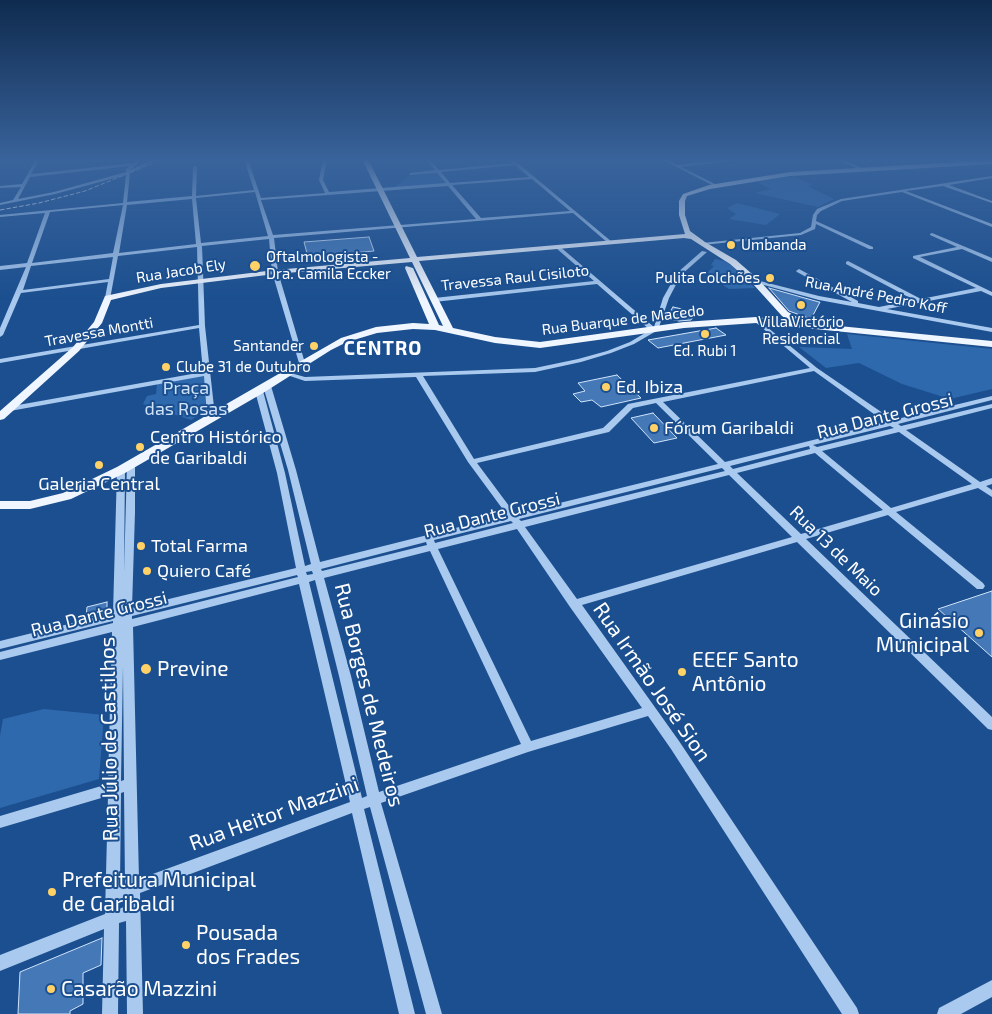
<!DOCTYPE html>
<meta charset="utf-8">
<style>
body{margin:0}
canvas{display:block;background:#1b4f8f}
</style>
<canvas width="992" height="1014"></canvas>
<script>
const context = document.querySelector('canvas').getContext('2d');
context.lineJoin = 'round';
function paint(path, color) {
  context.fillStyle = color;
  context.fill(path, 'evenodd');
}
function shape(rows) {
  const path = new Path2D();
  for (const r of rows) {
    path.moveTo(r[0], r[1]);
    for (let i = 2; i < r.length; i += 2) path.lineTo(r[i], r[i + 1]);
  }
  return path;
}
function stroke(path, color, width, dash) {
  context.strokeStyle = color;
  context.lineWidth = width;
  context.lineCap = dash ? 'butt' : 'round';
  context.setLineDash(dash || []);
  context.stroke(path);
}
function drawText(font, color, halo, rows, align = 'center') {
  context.font = font + ' "Exo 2",sans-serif';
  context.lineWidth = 4;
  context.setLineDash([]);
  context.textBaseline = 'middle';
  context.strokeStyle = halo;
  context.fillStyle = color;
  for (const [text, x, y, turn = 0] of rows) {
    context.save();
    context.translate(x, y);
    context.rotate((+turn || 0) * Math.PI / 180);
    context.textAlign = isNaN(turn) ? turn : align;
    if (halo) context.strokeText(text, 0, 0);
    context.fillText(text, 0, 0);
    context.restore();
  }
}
paint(shape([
 [437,173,447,184,392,189,408,176],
 [794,176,813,185,807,186,834,199,818,207,755,193,771,189,757,182],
 [737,203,780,214,766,225,729,219,736,214,727,208],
 [715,259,724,261,732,266,755,288,729,289,706,274,714,266,711,265],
 [847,334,992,349,992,389,950,399,902,384,859,363,826,368,799,347,852,349],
 [205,375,206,411,191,420,143,404,147,396,156,394,157,384],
 [44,709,104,715,99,779,0,808,0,736,3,719]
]), '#2e69ad');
const building = shape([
 [369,237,374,251,308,257,304,242,369,237],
 [769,288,819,302,820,302,811,319,789,311,769,288],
 [673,307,696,312,691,320,679,321,666,318,673,307],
 [716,328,726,335,658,348,648,340,716,328],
 [617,375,641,398,601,407,592,400,581,402,573,394,585,391,578,383,617,375],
 [653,413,677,438,654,443,631,418,653,413],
 [992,591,992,657,938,609,992,591],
 [107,602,107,613,86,618,87,607,107,602],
 [102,938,101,965,83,973,83,1004,70,1011,70,1014,18,1014,20,972,102,938]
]);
paint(building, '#4478b7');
stroke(building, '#cfe3fa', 1);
paint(shape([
 [36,159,40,159,31,174,134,163,138,159,143,159,130,170,154,159,159,159,130,173,127,202,192,196,193,167,195,166,197,167,196,196,254,190,244,159,248,159,261,198,325,193,319,180,323,159,327,159,323,180,329,192,446,183,437,173,409,175,410,173,435,170,425,159,429,159,439,170,513,163,508,159,513,159,612,242,608,243,573,213,274,238,278,272,305,363,302,365,299,363,272,272,269,239,202,246,205,326,215,416,214,418,208,418,207,416,204,376,10,411,7,411,7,407,203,372,199,328,0,363,0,359,199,325,197,247,118,256,110,299,105,298,108,282,21,293,3,335,0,337,0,328,26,267,0,270,0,266,27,263,45,213,0,217,0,215,123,203,126,175,55,194,0,205,0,203,13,200,21,187,0,188,0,186,22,184,36,159],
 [515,165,529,177,450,183,441,172,515,165],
 [130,166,126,169,126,172,54,192,18,199,30,177,130,166],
 [532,179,570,211,481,218,452,185,532,179],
 [448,186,476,219,273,235,261,200,448,186],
 [255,192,268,236,201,243,196,198,255,192],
 [192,199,196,244,119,253,127,205,192,199],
 [123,205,113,253,32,263,50,212,123,205],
 [113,257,109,279,23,290,31,266,113,257],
 [661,159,666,159,677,165,732,159,747,159,681,167,717,185,716,187,661,159],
 [835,159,841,159,864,169,861,170,835,159],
 [953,159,959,159,967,163,964,164,953,159],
 [992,176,992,178,949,185,992,201,992,203,943,186,906,191,992,224,992,227,902,192,842,201,821,211,817,215,816,221,873,247,873,249,869,249,816,224,815,229,801,235,702,245,700,244,702,243,800,233,811,227,813,215,817,209,841,199,992,176],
 [932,233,992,258,992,262,962,249,920,257,992,292,992,296,981,291,887,309,992,328,992,332,819,300,753,282,756,280,819,296,852,302,797,272,796,271,799,269,858,301,858,303,879,307,914,300,846,264,846,262,848,261,921,299,976,288,913,258,913,256,957,247,930,235,930,234,932,233],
 [558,245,654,327,663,298,677,273,702,251,707,252,681,275,669,298,658,330,634,344,611,353,581,362,535,372,423,376,474,459,603,428,628,404,810,368,754,321,753,320,756,318,817,368,893,420,992,396,992,400,898,424,901,426,992,404,992,408,906,430,980,482,992,478,992,484,986,486,992,490,992,497,978,488,896,512,983,583,985,586,983,589,977,589,888,515,806,539,992,717,992,730,988,729,797,542,582,605,679,741,857,1008,859,1014,842,1014,671,749,648,716,528,752,381,803,442,1014,426,1014,370,807,364,809,415,1014,399,1014,352,813,140,893,143,1014,127,1014,126,921,119,923,118,1014,102,1014,104,929,0,971,0,955,105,914,108,796,0,828,0,816,108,784,112,632,0,660,0,652,113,623,113,621,0,649,0,641,113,613,117,470,118,468,124,468,125,470,124,572,127,464,131,462,135,464,135,512,132,608,296,568,277,473,255,391,259,389,263,391,285,473,305,566,311,564,288,470,263,386,267,384,271,386,296,470,320,562,507,515,468,462,416,377,305,381,284,374,287,372,305,377,535,368,578,359,607,351,630,342,650,330,597,284,434,302,431,300,434,298,594,281,556,248,556,246,558,245],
 [814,371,885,422,725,462,663,402,814,371],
 [656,403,718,464,515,514,477,463,609,432,633,408,656,403],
 [890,426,894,428,817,447,813,445,890,426],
 [899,432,972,484,891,508,822,451,899,432],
 [809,446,810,449,733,469,730,466,809,446],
 [815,453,883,510,801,534,737,473,815,453],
 [722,468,725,471,521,521,519,519,722,468],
 [729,475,792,537,577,599,525,527,729,475],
 [511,521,513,523,435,543,434,540,511,521],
 [517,529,570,607,642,708,531,741,438,549,517,529],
 [426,542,427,545,322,571,321,569,426,542],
 [430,551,521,744,379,792,351,676,324,578,430,551],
 [312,571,313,574,307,575,306,572,312,571],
 [297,575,298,577,132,619,132,616,297,575],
 [315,580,339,676,367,796,362,798,309,582,315,580],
 [299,584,350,802,139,879,133,627,299,584],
 [123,666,124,780,121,781,123,666],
 [124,792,125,884,120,886,121,793,124,792],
 [126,898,126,906,119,909,119,901,126,898],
 [992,980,992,997,961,1014,937,1014,939,1008,992,980]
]), '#a9c9ee');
paint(shape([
 [362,159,368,159,417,257,685,234,679,215,679,201,683,194,709,185,790,172,992,160,992,164,790,176,710,189,687,196,685,201,685,215,690,231,705,242,736,260,759,280,788,312,797,317,798,322,992,341,992,347,756,323,684,328,540,348,495,343,435,330,413,329,377,333,347,342,331,350,263,393,125,473,71,499,30,509,0,509,0,501,30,501,63,493,117,467,341,338,376,327,413,323,429,324,405,268,406,266,413,268,439,325,443,326,412,262,275,274,161,288,111,300,102,323,79,351,4,419,0,420,0,411,73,347,94,322,105,296,161,284,275,270,410,258,362,159],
 [684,238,691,239,730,264,753,284,782,316,789,321,756,317,684,322,540,342,495,337,453,328,419,261,684,238]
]), '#f0f6ff');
stroke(shape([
 [0,210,39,203,85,191,164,159]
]), '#fff', 1, [4.5, 2]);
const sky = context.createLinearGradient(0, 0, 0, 301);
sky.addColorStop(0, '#0f2b4f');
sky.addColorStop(0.53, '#39639b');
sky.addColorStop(1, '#39639b00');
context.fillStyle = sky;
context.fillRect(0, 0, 992, 301);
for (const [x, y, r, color] of [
 [731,245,5,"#ffd166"],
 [255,266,6,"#ffd166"],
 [770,278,5,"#ffd166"],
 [801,305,5,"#ffd166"],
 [705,334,5,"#ffd166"],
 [314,346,5,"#ffd166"],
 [166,367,5,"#ffd166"],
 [606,387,5,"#ffd166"],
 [654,428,5,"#ffd166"],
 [140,447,5,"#ffd166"],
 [99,465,5,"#ffd166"],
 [141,546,5,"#ffd166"],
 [147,571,5,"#ffd166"],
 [979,633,5,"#ffd166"],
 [146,669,6,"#ffd166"],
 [682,672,5,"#ffd166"],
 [52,892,5,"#ffd166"],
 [186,945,5,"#ffd166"],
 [51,989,5,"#ffd166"]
]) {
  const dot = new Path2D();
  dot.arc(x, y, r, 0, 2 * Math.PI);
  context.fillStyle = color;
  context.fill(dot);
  stroke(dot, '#1b4f8f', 2);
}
drawText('15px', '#fff', '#1b4f8f', [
 ["Umbanda",741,245],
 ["Oftalmologista -",266,257],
 ["Dra. Camila Eccker",266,274],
 ["Pulita Colchões",760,278,"right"],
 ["Villa Victório",801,322,"center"],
 ["Residencial",801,339,"center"],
 ["Santander",304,346,"right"],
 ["Ed. Rubi 1",705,351,"center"],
 ["Clube 31 de Outubro",176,367]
], 'left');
drawText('15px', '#fff', '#1b4f8f', [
 ["Rua Jacob Ely",181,271,-9],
 ["Travessa Raul Cisiloto",515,278,-6],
 ["Rua André Pedro Koff",876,295,11],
 ["Rua Buarque de Macedo",623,320,-7],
 ["Travessa Montti",99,332,-10]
]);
drawText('18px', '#fff', '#1b4f8f', [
 ["Ed. Ibiza",616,387],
 ["Fórum Garibaldi",664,428],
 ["Centro Histórico",150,437],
 ["de Garibaldi",150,458],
 ["Galeria Central",99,484,"center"],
 ["Total Farma",151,546],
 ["Quiero Café",157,571]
], 'left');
drawText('18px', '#cfe3fa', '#1b4f8f', [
 ["Praça",186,388],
 ["das Rosas",186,409]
]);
drawText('18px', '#fff', '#1b4f8f', [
 ["Rua Dante Grossi",885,416,-14],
 ["Rua Dante Grossi",492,515,-14],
 ["Rua 13 de Maio",836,551,44],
 ["Rua Dante Grossi",99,614,-14]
]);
context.letterSpacing = '1px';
drawText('bold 19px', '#fff', '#1b4f8f', [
 ["CENTRO",383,349]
]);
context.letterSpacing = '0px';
drawText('21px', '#fff', '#1b4f8f', [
 ["Ginásio",969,621,"right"],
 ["Municipal",969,645,"right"],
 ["EEEF Santo",692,660],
 ["Antônio",692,684],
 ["Previne",157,669],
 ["Prefeitura Municipal",62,880],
 ["de Garibaldi",62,904],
 ["Pousada",196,933],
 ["dos Frades",196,957],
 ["Casarão Mazzini",61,989]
], 'left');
drawText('21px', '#fff', '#1b4f8f', [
 ["Rua Irmão José Sion",652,682,55],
 ["Rua Borges de Medeiros",369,695,76],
 ["Rua Júlio de Castilhos",109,739,-91],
 ["Rua Heitor Mazzini",274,814,-20]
]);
</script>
